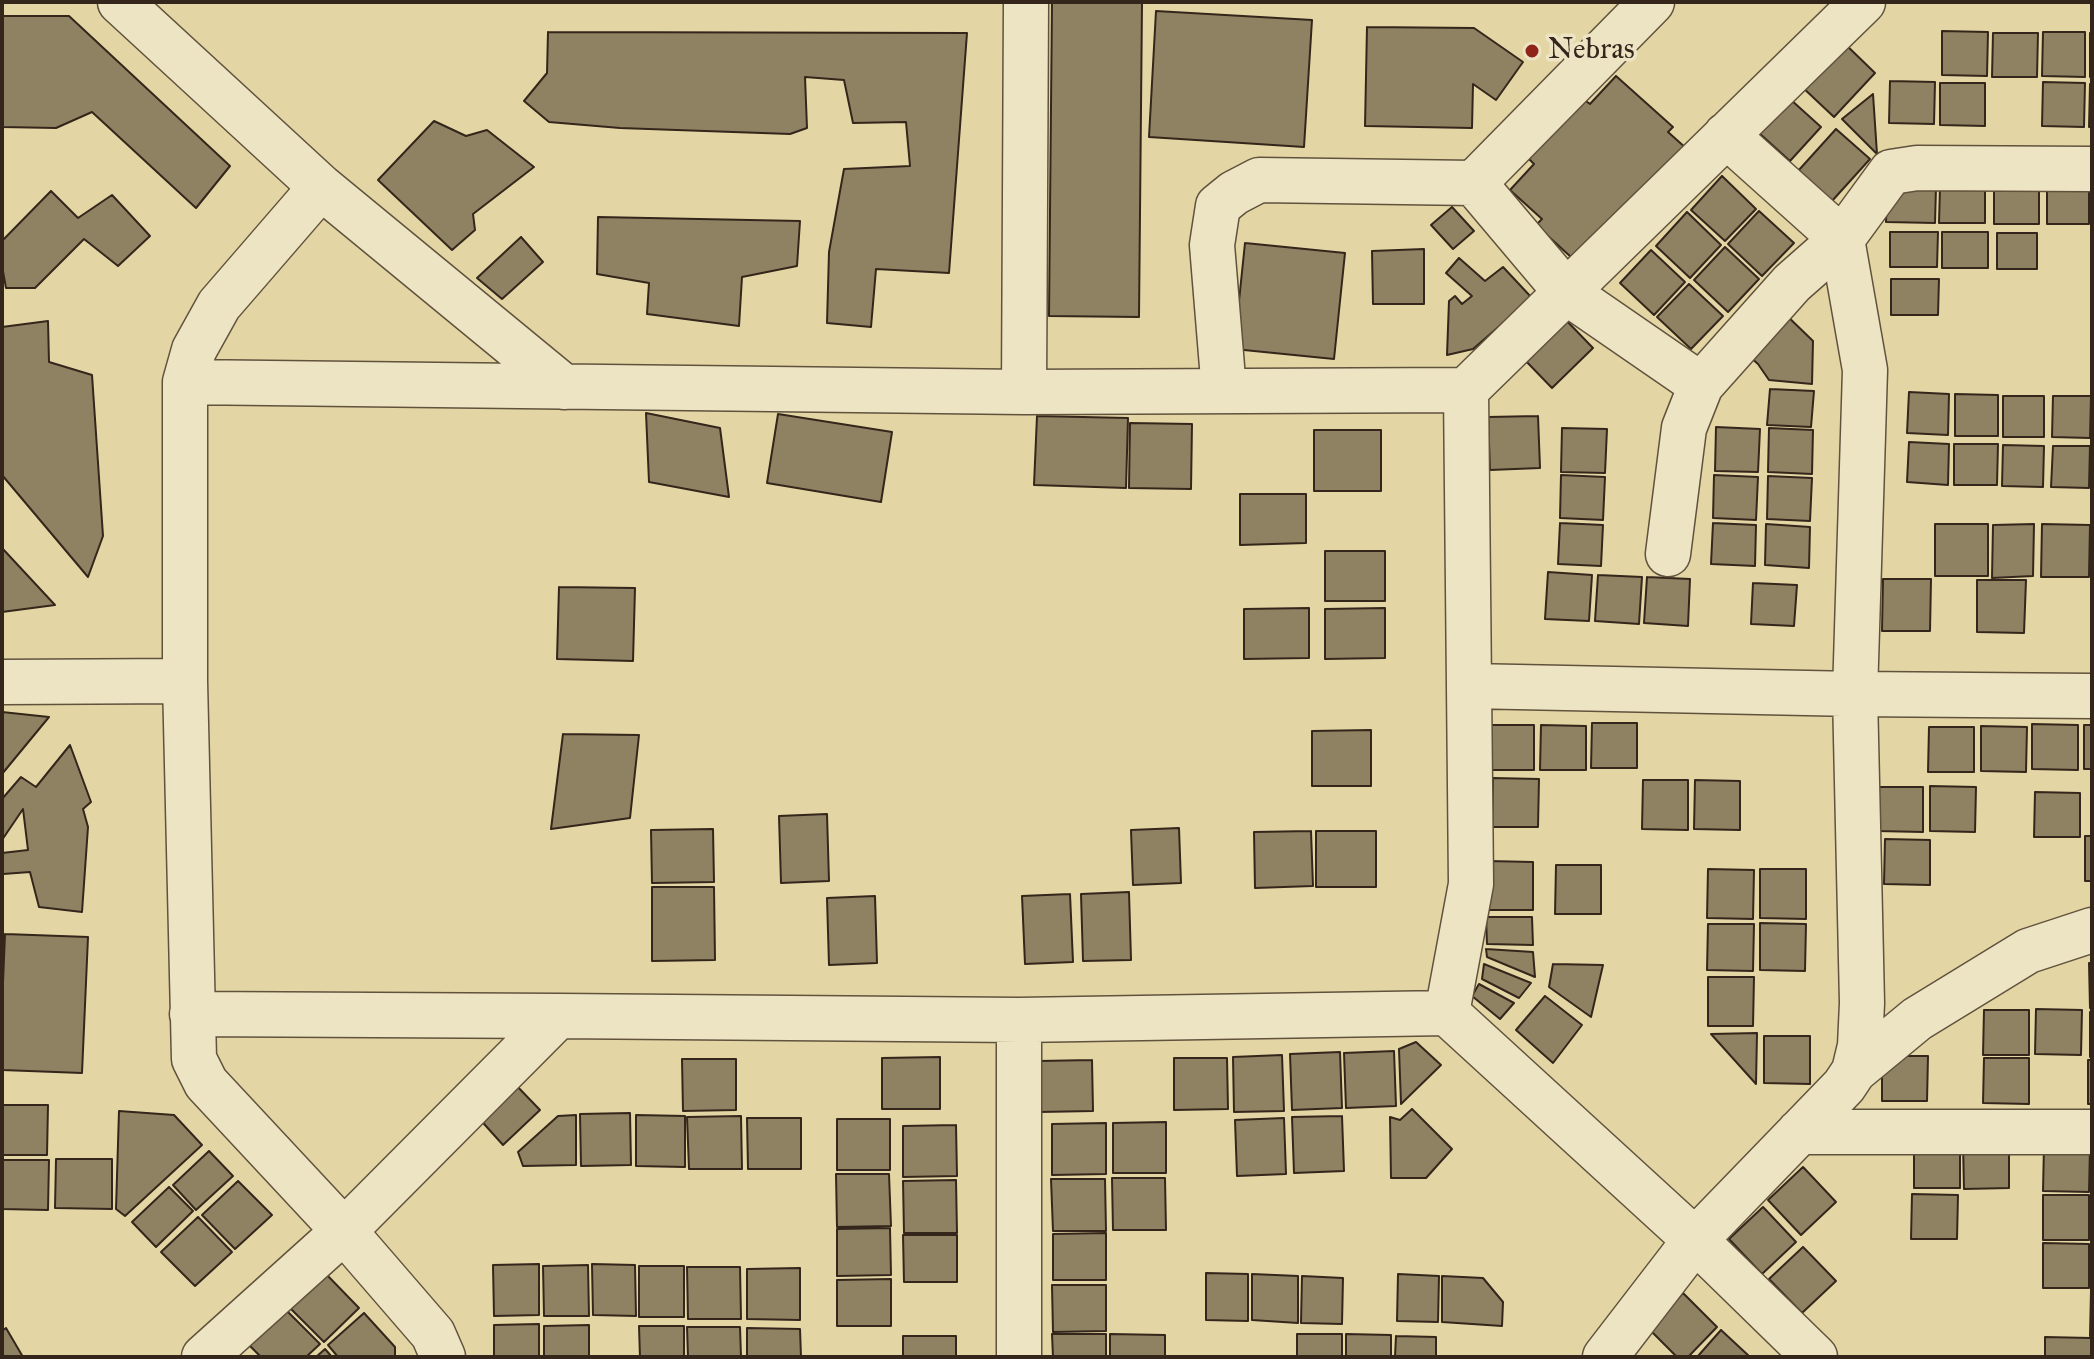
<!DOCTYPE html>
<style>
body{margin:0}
#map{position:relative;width:2094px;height:1359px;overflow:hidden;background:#e3d6a4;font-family:"IM FELL Great Primer",serif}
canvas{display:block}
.frame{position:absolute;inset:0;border:4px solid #34261b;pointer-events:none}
</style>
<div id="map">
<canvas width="2094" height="1359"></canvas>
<div class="frame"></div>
</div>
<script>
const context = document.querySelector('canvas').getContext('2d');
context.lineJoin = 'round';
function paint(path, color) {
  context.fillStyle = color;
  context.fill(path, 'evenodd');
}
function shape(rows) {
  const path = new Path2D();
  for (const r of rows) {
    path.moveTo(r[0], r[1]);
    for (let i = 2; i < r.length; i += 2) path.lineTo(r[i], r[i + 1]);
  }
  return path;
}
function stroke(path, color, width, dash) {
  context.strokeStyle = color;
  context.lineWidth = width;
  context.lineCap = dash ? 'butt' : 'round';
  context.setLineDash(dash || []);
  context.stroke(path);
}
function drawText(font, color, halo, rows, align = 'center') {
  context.font = font + ' "IM FELL Great Primer",serif';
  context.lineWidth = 7;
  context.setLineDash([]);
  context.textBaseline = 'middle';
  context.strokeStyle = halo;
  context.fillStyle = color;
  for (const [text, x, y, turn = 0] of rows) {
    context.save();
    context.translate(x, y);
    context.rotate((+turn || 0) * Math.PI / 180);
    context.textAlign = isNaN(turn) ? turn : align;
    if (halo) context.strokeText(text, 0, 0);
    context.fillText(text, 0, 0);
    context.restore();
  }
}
const building = shape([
 [1052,2,1142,3,1139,317,1049,316,1052,2],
 [1156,11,1312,20,1304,147,1149,137,1156,11],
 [2,16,69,16,230,166,196,208,92,112,56,128,2,127,2,16],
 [1367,27,1474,28,1523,62,1496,100,1473,84,1472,128,1365,126,1367,27],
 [1942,31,1988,32,1987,76,1942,75,1942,31],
 [548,32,967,33,949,273,876,269,871,327,827,323,829,252,844,169,910,166,906,122,853,123,844,80,805,77,807,128,790,134,620,128,549,122,524,101,547,73,548,32],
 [2043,32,2085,32,2085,77,2042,76,2043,32],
 [1993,33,2038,33,2037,77,1992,77,1993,33],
 [2090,33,2092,33,2092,77,2090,77,2090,33],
 [1842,41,1875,73,1834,117,1800,85,1842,41],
 [1616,76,1673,127,1668,132,1687,149,1572,258,1536,225,1542,219,1510,190,1534,164,1528,158,1583,99,1590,104,1616,76],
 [1890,81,1935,82,1934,124,1889,123,1890,81],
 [2043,82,2085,83,2084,127,2042,126,2043,82],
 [1940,83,1985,83,1985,126,1940,125,1940,83],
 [2090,84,2092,84,2092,127,2089,127,2090,84],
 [1873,94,1877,154,1842,119,1873,94],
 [1790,99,1821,127,1790,161,1759,133,1790,99],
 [434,121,466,136,487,130,534,167,473,214,475,230,452,250,378,180,434,121],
 [1836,129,1870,159,1832,201,1798,171,1836,129],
 [1722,176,1756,209,1725,241,1691,210,1722,176],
 [1887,186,1936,187,1935,223,1886,222,1887,186],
 [1940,187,1985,187,1985,223,1939,223,1940,187],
 [1994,188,2039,188,2039,224,1994,224,1994,188],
 [2089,188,2089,224,2047,224,2047,189,2089,188],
 [51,191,78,218,112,195,150,236,118,266,84,239,35,288,6,288,2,266,2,241,51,191],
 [1452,207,1474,231,1453,249,1431,225,1452,207],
 [1759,211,1794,243,1762,276,1728,244,1759,211],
 [1687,212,1721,245,1690,278,1656,246,1687,212],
 [598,217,800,221,797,266,742,277,739,326,647,314,649,283,597,274,598,217],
 [1890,232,1938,232,1937,267,1890,267,1890,232],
 [1942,232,1988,232,1988,268,1942,268,1942,232],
 [1997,233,2037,233,2037,269,1997,269,1997,233],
 [521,237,543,262,502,299,477,278,521,237],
 [1245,243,1345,253,1334,359,1234,349,1245,243],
 [1725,247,1759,279,1728,312,1694,280,1725,247],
 [1424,249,1424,304,1373,304,1372,251,1424,249],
 [1651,250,1685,282,1654,315,1620,283,1651,250],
 [1459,258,1485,281,1503,267,1532,298,1473,349,1447,355,1449,301,1455,296,1462,304,1472,296,1446,273,1459,258],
 [1891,279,1939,279,1938,315,1891,315,1891,279],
 [1689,284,1723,316,1691,349,1657,317,1689,284],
 [1781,310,1813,341,1812,384,1769,380,1758,364,1741,349,1781,310],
 [1562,316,1593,348,1552,388,1521,356,1562,316],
 [48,321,49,362,92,375,103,536,88,577,2,475,2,327,48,321],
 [1770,389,1814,391,1811,427,1767,425,1770,389],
 [1909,392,1949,394,1948,435,1907,433,1909,392],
 [1955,394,1998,395,1998,436,1955,436,1955,394],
 [2003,396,2044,396,2044,437,2003,437,2003,396],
 [2053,396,2091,396,2090,438,2052,437,2053,396],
 [646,413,720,428,729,497,649,482,646,413],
 [778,414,892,432,881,502,767,483,778,414],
 [1037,416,1128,418,1126,488,1034,485,1037,416],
 [1538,416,1540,468,1490,470,1488,417,1538,416],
 [1130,423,1192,424,1191,489,1129,488,1130,423],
 [1716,427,1760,429,1758,472,1715,471,1716,427],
 [1562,428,1607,429,1605,473,1561,472,1562,428],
 [1769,428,1813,430,1812,474,1768,472,1769,428],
 [1314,430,1381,430,1381,491,1314,491,1314,430],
 [1909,442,1949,444,1948,485,1907,482,1909,442],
 [1954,444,1998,444,1997,485,1954,485,1954,444],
 [2003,445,2044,446,2043,487,2002,486,2003,445],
 [2053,446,2090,446,2089,488,2051,487,2053,446],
 [1561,475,1605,477,1603,520,1560,518,1561,475],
 [1714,475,1758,477,1756,520,1713,518,1714,475],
 [1768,476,1812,478,1810,521,1767,519,1768,476],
 [1240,494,1306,494,1306,543,1240,545,1240,494],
 [1560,523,1603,525,1601,566,1558,564,1560,523],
 [1713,523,1756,525,1755,566,1711,564,1713,523],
 [1766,524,1810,527,1809,568,1765,565,1766,524],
 [1935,524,1988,524,1988,576,1935,576,1935,524],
 [2034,524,2033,576,1992,578,1993,525,2034,524],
 [2042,524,2090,525,2089,577,2041,577,2042,524],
 [2,548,55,605,2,612,2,548],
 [1325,551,1385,551,1385,601,1325,601,1325,551],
 [1548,572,1592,575,1589,621,1545,619,1548,572],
 [1598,575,1642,577,1639,624,1595,621,1598,575],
 [1647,577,1690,579,1688,626,1644,623,1647,577],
 [1883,579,1931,579,1930,631,1882,631,1883,579],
 [1977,580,2026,580,2024,633,1977,632,1977,580],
 [1753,583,1797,585,1794,626,1751,624,1753,583],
 [559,587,635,588,633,661,557,659,559,587],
 [1309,608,1309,658,1244,659,1244,609,1309,608],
 [1385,608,1385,658,1325,659,1325,609,1385,608],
 [2,712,49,717,2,774,2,712],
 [1592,723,1637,723,1637,768,1591,768,1592,723],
 [2032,724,2078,725,2078,770,2032,769,2032,724],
 [1488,725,1534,725,1534,770,1488,770,1488,725],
 [1541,725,1586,726,1586,770,1540,770,1541,725],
 [2084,725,2092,725,2092,769,2084,769,2084,725],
 [1981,726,2027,727,2026,772,1981,771,1981,726],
 [1929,727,1974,727,1974,772,1928,772,1929,727],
 [1371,730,1371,786,1312,786,1312,731,1371,730],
 [563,734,639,735,630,818,551,829,563,734],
 [70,745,91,802,83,809,88,827,82,912,39,907,30,872,3,874,2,863,2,853,28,850,23,809,2,840,2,799,21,777,36,787,70,745],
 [1493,778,1539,779,1538,827,1492,827,1493,778],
 [1643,780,1688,780,1688,830,1642,829,1643,780],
 [1695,780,1740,781,1740,830,1694,829,1695,780],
 [1930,786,1976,787,1975,832,1930,831,1930,786],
 [1878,787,1923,787,1923,832,1877,831,1878,787],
 [2035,792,2080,793,2080,837,2034,837,2035,792],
 [827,814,829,881,781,883,779,816,827,814],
 [1179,828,1181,883,1133,885,1131,830,1179,828],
 [713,829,714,882,652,883,651,830,713,829],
 [1311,831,1313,886,1255,888,1254,832,1311,831],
 [1316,831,1376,831,1376,887,1316,887,1316,831],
 [2085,836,2092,836,2092,881,2085,881,2085,836],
 [1885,839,1930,840,1930,885,1884,884,1885,839],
 [1488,861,1533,862,1533,910,1487,910,1488,861],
 [1556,865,1601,865,1601,914,1555,914,1556,865],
 [1708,869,1754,870,1753,919,1707,918,1708,869],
 [1760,869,1806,869,1806,919,1760,918,1760,869],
 [652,887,714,887,715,960,652,961,652,887],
 [1129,892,1131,960,1083,961,1081,894,1129,892],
 [1070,894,1073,962,1025,964,1022,896,1070,894],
 [875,896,877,963,829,965,827,898,875,896],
 [1486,917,1532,917,1533,945,1487,944,1486,917],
 [1760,923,1806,924,1805,971,1760,970,1760,923],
 [1708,924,1754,924,1753,971,1707,970,1708,924],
 [5,934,88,937,82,1073,2,1070,2,1007,5,934],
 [1486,949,1533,952,1535,977,1487,957,1486,949],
 [2089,963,2092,963,2092,1008,2090,1008,2089,963],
 [1484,964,1531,983,1519,998,1482,979,1484,964],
 [1553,964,1603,965,1591,1017,1549,987,1553,964],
 [1708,977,1754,977,1753,1026,1708,1026,1708,977],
 [1479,984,1514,1003,1500,1019,1472,996,1479,984],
 [1545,996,1582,1025,1553,1063,1516,1030,1545,996],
 [2036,1009,2082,1010,2081,1055,2035,1054,2036,1009],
 [1984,1010,2029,1010,2029,1055,1983,1055,1984,1010],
 [2090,1012,2092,1012,2092,1057,2090,1057,2090,1012],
 [1757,1033,1756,1084,1711,1034,1757,1033],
 [1764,1036,1810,1036,1810,1084,1764,1083,1764,1036],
 [1416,1042,1441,1065,1401,1104,1399,1049,1416,1042],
 [1394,1051,1396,1106,1346,1108,1344,1053,1394,1051],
 [1340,1052,1342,1108,1292,1110,1290,1054,1340,1052],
 [1282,1055,1284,1111,1234,1112,1233,1057,1282,1055],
 [1882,1056,1928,1056,1927,1101,1882,1101,1882,1056],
 [940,1057,940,1109,882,1109,882,1058,940,1057],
 [1174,1058,1227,1058,1228,1109,1174,1110,1174,1058],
 [1984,1058,2029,1058,2029,1104,1983,1103,1984,1058],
 [682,1059,736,1059,736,1110,683,1111,682,1059],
 [1092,1060,1093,1111,1039,1112,1039,1061,1092,1060],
 [2088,1060,2092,1060,2092,1104,2088,1104,2088,1060],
 [512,1081,540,1110,503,1145,476,1115,512,1081],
 [2,1105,48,1105,47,1155,2,1155,2,1105],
 [1412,1109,1452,1149,1426,1178,1391,1178,1390,1117,1400,1120,1412,1109],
 [119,1111,174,1115,202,1145,125,1216,116,1209,119,1111],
 [630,1113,631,1165,581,1166,580,1114,630,1113],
 [576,1115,576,1165,523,1166,518,1152,558,1116,576,1115],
 [636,1115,685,1116,685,1167,636,1166,636,1115],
 [741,1116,742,1169,689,1169,687,1117,741,1116],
 [1342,1116,1344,1171,1294,1173,1292,1117,1342,1116],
 [747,1118,801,1118,801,1169,748,1169,747,1118],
 [1284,1118,1286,1174,1237,1176,1235,1120,1284,1118],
 [837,1119,890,1119,890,1170,837,1170,837,1119],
 [1166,1122,1166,1173,1113,1173,1113,1123,1166,1122],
 [1106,1123,1106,1174,1052,1175,1052,1124,1106,1123],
 [956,1125,957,1176,903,1177,903,1126,956,1125],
 [1914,1143,1960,1143,1960,1188,1914,1188,1914,1143],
 [1963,1144,2009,1144,2009,1188,1964,1189,1963,1144],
 [2044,1146,2090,1147,2089,1192,2043,1191,2044,1146],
 [209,1151,233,1176,196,1210,173,1185,209,1151],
 [56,1159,112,1159,112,1209,55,1208,56,1159],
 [2,1160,49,1160,48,1210,2,1209,2,1160],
 [1803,1167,1836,1202,1801,1235,1768,1200,1803,1167],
 [836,1174,889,1174,891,1226,837,1227,836,1174],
 [1112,1178,1165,1178,1166,1230,1113,1230,1112,1178],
 [1051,1179,1105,1179,1106,1231,1053,1231,1051,1179],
 [956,1180,957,1233,904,1233,903,1181,956,1180],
 [238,1181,272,1215,235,1249,202,1215,238,1181],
 [169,1187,193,1211,156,1247,132,1222,169,1187],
 [1912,1194,1958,1195,1957,1239,1911,1239,1912,1194],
 [2043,1195,2089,1195,2089,1240,2043,1240,2043,1195],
 [1763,1207,1796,1242,1762,1274,1729,1239,1763,1207],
 [198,1217,232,1252,195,1286,161,1252,198,1217],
 [890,1228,891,1275,837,1276,837,1229,890,1228],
 [1106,1233,1106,1280,1053,1280,1053,1234,1106,1233],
 [903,1235,957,1235,957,1282,904,1282,903,1235],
 [2043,1243,2089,1244,2089,1288,2043,1288,2043,1243],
 [1803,1247,1836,1281,1802,1313,1769,1279,1803,1247],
 [539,1264,539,1315,494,1316,493,1265,539,1264],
 [592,1264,635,1265,636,1316,593,1315,592,1264],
 [588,1265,589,1316,544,1316,543,1266,588,1265],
 [639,1266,684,1266,684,1317,639,1317,639,1266],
 [687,1267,740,1267,741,1319,688,1319,687,1267],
 [800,1268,800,1320,747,1319,747,1269,800,1268],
 [1206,1273,1248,1274,1248,1321,1206,1320,1206,1273],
 [326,1274,359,1308,324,1342,290,1308,326,1274],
 [1252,1274,1298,1276,1298,1323,1252,1320,1252,1274],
 [1398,1274,1439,1276,1438,1322,1397,1321,1398,1274],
 [1302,1276,1343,1278,1342,1324,1301,1323,1302,1276],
 [1442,1276,1483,1278,1503,1302,1502,1326,1442,1322,1442,1276],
 [891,1279,891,1326,837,1326,837,1280,891,1279],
 [1052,1285,1106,1285,1106,1331,1053,1332,1052,1285],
 [2091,1291,2092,1291,2092,1336,2090,1336,2091,1291],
 [1683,1293,1717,1327,1688,1357,1677,1357,1649,1329,1683,1293],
 [286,1310,320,1344,306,1357,261,1357,249,1345,286,1310],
 [364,1313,395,1347,395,1357,338,1357,328,1345,364,1313],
 [539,1324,539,1357,494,1357,494,1325,539,1324],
 [589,1325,589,1357,544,1357,544,1326,589,1325],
 [639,1326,684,1326,684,1357,640,1357,639,1326],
 [687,1327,740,1327,741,1357,688,1357,687,1327],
 [6,1328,23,1357,2,1357,2,1331,6,1328],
 [747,1328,800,1329,801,1357,747,1357,747,1328],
 [1721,1330,1750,1357,1699,1357,1698,1356,1721,1330],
 [1052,1334,1106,1334,1106,1357,1053,1357,1052,1334],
 [1110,1334,1165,1335,1165,1357,1110,1357,1110,1334],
 [1297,1334,1342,1334,1342,1357,1297,1357,1297,1334],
 [1346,1334,1391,1335,1391,1357,1346,1357,1346,1334],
 [903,1336,956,1336,956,1357,903,1357,903,1336],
 [1396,1336,1436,1337,1436,1357,1395,1357,1396,1336],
 [2045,1337,2091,1338,2091,1357,2045,1357,2045,1337],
 [325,1349,332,1357,316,1357,325,1349]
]);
paint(building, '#8f8262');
stroke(building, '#34261b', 2);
const minor = shape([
 [120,2,321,187,564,387],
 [1652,2,1474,183,1566,292,1701,385],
 [185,382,194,350,219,305,321,187],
 [1224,391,1212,245,1218,206,1234,193,1259,180,1474,183],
 [1024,392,1026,2],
 [1668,554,1684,428,1701,385,1792,283,1842,239,1891,172,1917,168,2092,169],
 [185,681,185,382,1024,392,1466,390],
 [2,682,185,681,194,1059,206,1083,344,1231,433,1334,443,1357],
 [1469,686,1855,694,2092,696],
 [1447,1013,1471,884,1466,390,1863,2],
 [192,1014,558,1016,344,1231,204,1357],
 [558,1016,1019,1020,1447,1013,1695,1240,1815,1357],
 [1854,1071,1917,1019,2028,951,2092,930],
 [1799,1132,2092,1132],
 [1019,1357,1019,1020],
 [1605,1357,1695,1240,1844,1086,1854,1071,1860,1046,1862,1003,1855,694,1865,370,1842,239,1726,135]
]);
stroke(minor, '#60523d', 47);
stroke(minor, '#ede4c4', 44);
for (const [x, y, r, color] of [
 [1532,51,8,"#8f2418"]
]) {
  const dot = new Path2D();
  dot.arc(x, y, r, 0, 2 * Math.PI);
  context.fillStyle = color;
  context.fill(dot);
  stroke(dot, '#ede4c4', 3);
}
drawText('30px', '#34261b', '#ede4c4', [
 ["Nebras",1548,51]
], 'left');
</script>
